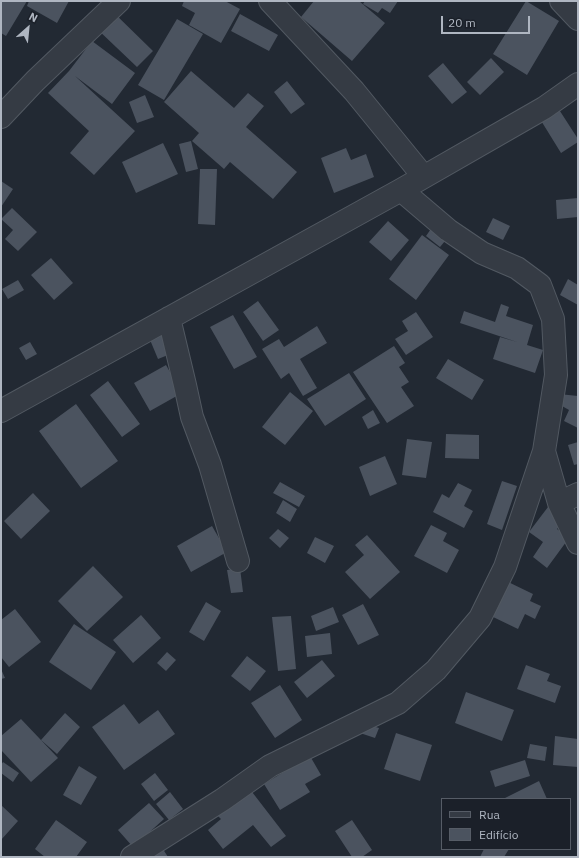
<!DOCTYPE html>
<meta charset="utf-8">
<style>
body{margin:0}
#map{position:relative;width:579px;height:858px;overflow:hidden;background:#222933;font-family:"IBM Plex Sans",sans-serif}
canvas{display:block}
.frame{position:absolute;inset:0;border:2px solid #afb6c1;pointer-events:none}
.legend{position:absolute;left:441px;top:798px;width:130px;height:52px;box-sizing:border-box;background:#1b2029;border:1px solid #565c66;margin:0;padding:5px 7px;list-style:none;font-size:12px;color:#afb6c1}
.legend li{display:flex;align-items:center;gap:8px;height:20px}
.legend b{width:20px;border:1px solid #565c66}
.north{position:absolute;left:8px;top:8px;width:40px;height:40px;-webkit-text-stroke:3px #1b2029;paint-order:stroke;rotate:27deg;font-size:11px;font-weight:700;line-height:16px;text-align:center;color:#afb6c1}
.north::after{content:'';display:block;margin:auto;width:14px;height:18px;background:#afb6c1;clip-path:polygon(50% 0,100% 100%,50% 72%,0 100%)}
.scale{position:absolute;left:441px;top:16px;width:89px;height:18px;box-sizing:border-box;border:2px solid #afb6c1;border-top:0;padding-left:5px;font-size:12px;line-height:14px;white-space:nowrap;color:#afb6c1;-webkit-text-stroke:3px #1b2029;paint-order:stroke}
</style>
<div id="map">
<canvas width="579" height="858"></canvas>
<div class="frame"></div>
<ul class="legend">
<li><b style="height:5px;background:#353b44"></b>Rua</li>
<li><b style="height:11px;background:#4b535f"></b>Edifício</li>
</ul>
<div class="north">N</div>
<div class="scale">20 m</div>
</div>
<script>
const context = document.querySelector('canvas').getContext('2d');
context.lineJoin = 'round';
function paint(path, color) {
  context.fillStyle = color;
  context.fill(path, 'evenodd');
}
function shape(rows) {
  const path = new Path2D();
  for (const r of rows) {
    path.moveTo(r[0], r[1]);
    for (let i = 2; i < r.length; i += 2) path.lineTo(r[i], r[i + 1]);
  }
  return path;
}
function stroke(path, color, width, dash) {
  context.strokeStyle = color;
  context.lineWidth = width;
  context.lineCap = dash ? 'butt' : 'round';
  context.setLineDash(dash || []);
  context.stroke(path);
}
paint(shape([
 [1,1,27,1,6,36,1,33],
 [29,1,69,1,57,23,27,6],
 [184,1,225,1,240,9,221,43,189,25,195,13,182,6],
 [314,1,359,1,385,23,352,61,301,17],
 [365,1,398,1,390,13,382,8,378,13,363,4],
 [526,1,559,21,527,75,493,54],
 [111,10,153,51,137,67,95,27],
 [240,14,278,35,269,51,231,31],
 [177,19,203,34,164,100,138,85],
 [92,41,135,73,112,104,75,76,135,131,94,175,70,153,89,131,48,93,69,71],
 [491,58,504,72,480,95,467,82],
 [443,63,467,92,452,104,428,76],
 [191,71,234,108,248,93,264,106,246,127,297,172,273,199,230,162,224,169,192,141,199,133,164,102],
 [287,81,305,104,291,114,274,92],
 [145,95,154,117,137,123,129,102],
 [558,108,578,139,578,142,561,153,540,119],
 [191,141,198,169,186,172,179,144],
 [163,143,178,174,136,193,122,162],
 [346,148,351,160,366,154,374,177,334,193,321,158],
 [200,169,217,169,215,225,198,224],
 [1,181,13,189,1,207],
 [578,198,578,217,557,219,556,200],
 [12,208,37,232,18,251,5,239,13,230,1,219],
 [493,218,510,226,503,240,486,232],
 [388,221,409,240,391,261,369,242],
 [435,223,450,235,440,247,426,236],
 [422,235,449,255,416,300,389,279],
 [51,258,73,283,54,300,31,275],
 [568,279,578,285,578,305,560,295],
 [18,280,24,290,8,299,2,289],
 [258,301,279,330,263,341,243,312],
 [501,304,509,307,506,316,533,325,527,345,543,350,535,373,493,359,500,337,517,342,460,323,464,311,495,322],
 [416,312,433,337,406,355,395,339,408,331,402,321],
 [233,315,257,357,234,369,210,327],
 [317,326,327,343,300,359,317,388,303,396,289,373,281,379,262,349,279,339,284,347],
 [164,329,173,353,158,359,148,335],
 [30,342,37,354,26,360,19,348],
 [394,346,405,363,399,367,409,382,401,387,414,406,387,423,353,372],
 [448,359,484,380,472,400,436,378],
 [166,365,182,393,150,411,134,383],
 [349,373,366,399,325,426,307,399],
 [108,381,140,424,122,437,90,395],
 [290,392,313,411,285,445,262,427],
 [559,394,578,396,578,428,564,421,569,410,555,402],
 [76,404,118,461,81,488,39,431],
 [373,410,380,423,368,429,362,417],
 [446,434,479,435,479,459,445,458],
 [407,439,432,442,426,478,402,475],
 [578,442,578,464,574,465,568,445],
 [385,456,397,484,370,496,359,467],
 [502,481,517,486,502,530,487,524],
 [280,482,305,496,299,507,273,493],
 [458,483,472,490,464,506,473,511,464,528,433,512,442,494,449,498],
 [33,493,50,511,21,539,4,521],
 [283,500,297,509,290,522,276,513],
 [548,507,564,519,557,529,569,538,547,568,533,557,543,542,529,532],
 [431,525,447,533,443,541,459,550,447,573,414,556],
 [212,526,227,552,191,572,177,546],
 [278,529,289,538,280,548,269,538],
 [367,535,400,572,370,599,345,572,364,555,355,545],
 [315,537,334,546,325,563,307,553],
 [93,566,123,597,87,631,58,601],
 [240,568,243,592,231,593,227,570],
 [502,579,533,594,530,601,541,606,535,619,525,614,518,629,491,616],
 [206,602,221,611,204,641,189,632],
 [363,604,379,635,358,645,342,615],
 [333,607,339,622,316,631,311,616],
 [15,609,41,642,9,667,1,657,1,620],
 [141,615,161,638,133,663,113,640],
 [291,616,296,669,278,671,272,617],
 [74,624,116,652,91,690,49,662],
 [330,633,332,654,307,657,305,636],
 [167,652,176,660,166,671,157,663],
 [247,656,266,671,250,691,231,676],
 [322,660,335,676,307,698,294,682],
 [526,665,550,674,547,681,561,686,555,703,517,689],
 [1,669,5,678,1,679],
 [280,685,302,720,275,738,251,703],
 [466,692,514,710,502,741,455,723],
 [124,704,139,724,158,710,175,734,124,770,92,727],
 [65,713,80,727,57,754,41,740],
 [21,719,58,758,31,782,1,750,1,736],
 [363,723,379,728,375,738,360,733],
 [396,733,432,745,420,781,384,769],
 [555,736,578,739,578,767,553,765],
 [530,744,547,747,545,761,527,758],
 [310,756,321,775,305,784,310,792,280,810,264,784],
 [525,760,530,776,495,787,490,771],
 [3,762,19,773,13,782,1,773,1,765],
 [79,766,97,777,81,805,63,795],
 [155,773,168,790,154,801,141,784],
 [539,781,547,799,503,799],
 [249,788,286,836,271,847,253,825,223,849,208,830,221,819,215,813],
 [170,792,183,809,169,820,156,804],
 [149,803,164,819,133,847,118,830],
 [1,805,18,821,1,840],
 [56,820,87,842,76,857,45,857,35,849],
 [352,820,372,850,362,857,352,857,335,831],
 [159,843,168,857,138,857],
 [484,849,509,849,504,857,480,857]
]), '#4b535f');
const street = shape([
 [270,1,354,91,424,177],
 [561,1,578,19],
 [1,117,35,81,119,1],
 [401,190,448,230,482,253,517,268,540,285,553,319,556,375,544,451,559,503,578,543],
 [169,318,185,385,192,417,210,465,238,561],
 [1,411,401,190,544,108,578,84],
 [559,503,578,494],
 [132,857,222,800,270,766,398,703,436,670,480,618,505,567,544,451]
]);
stroke(street, '#525962', 24);
stroke(street, '#353b44', 22);
</script>
